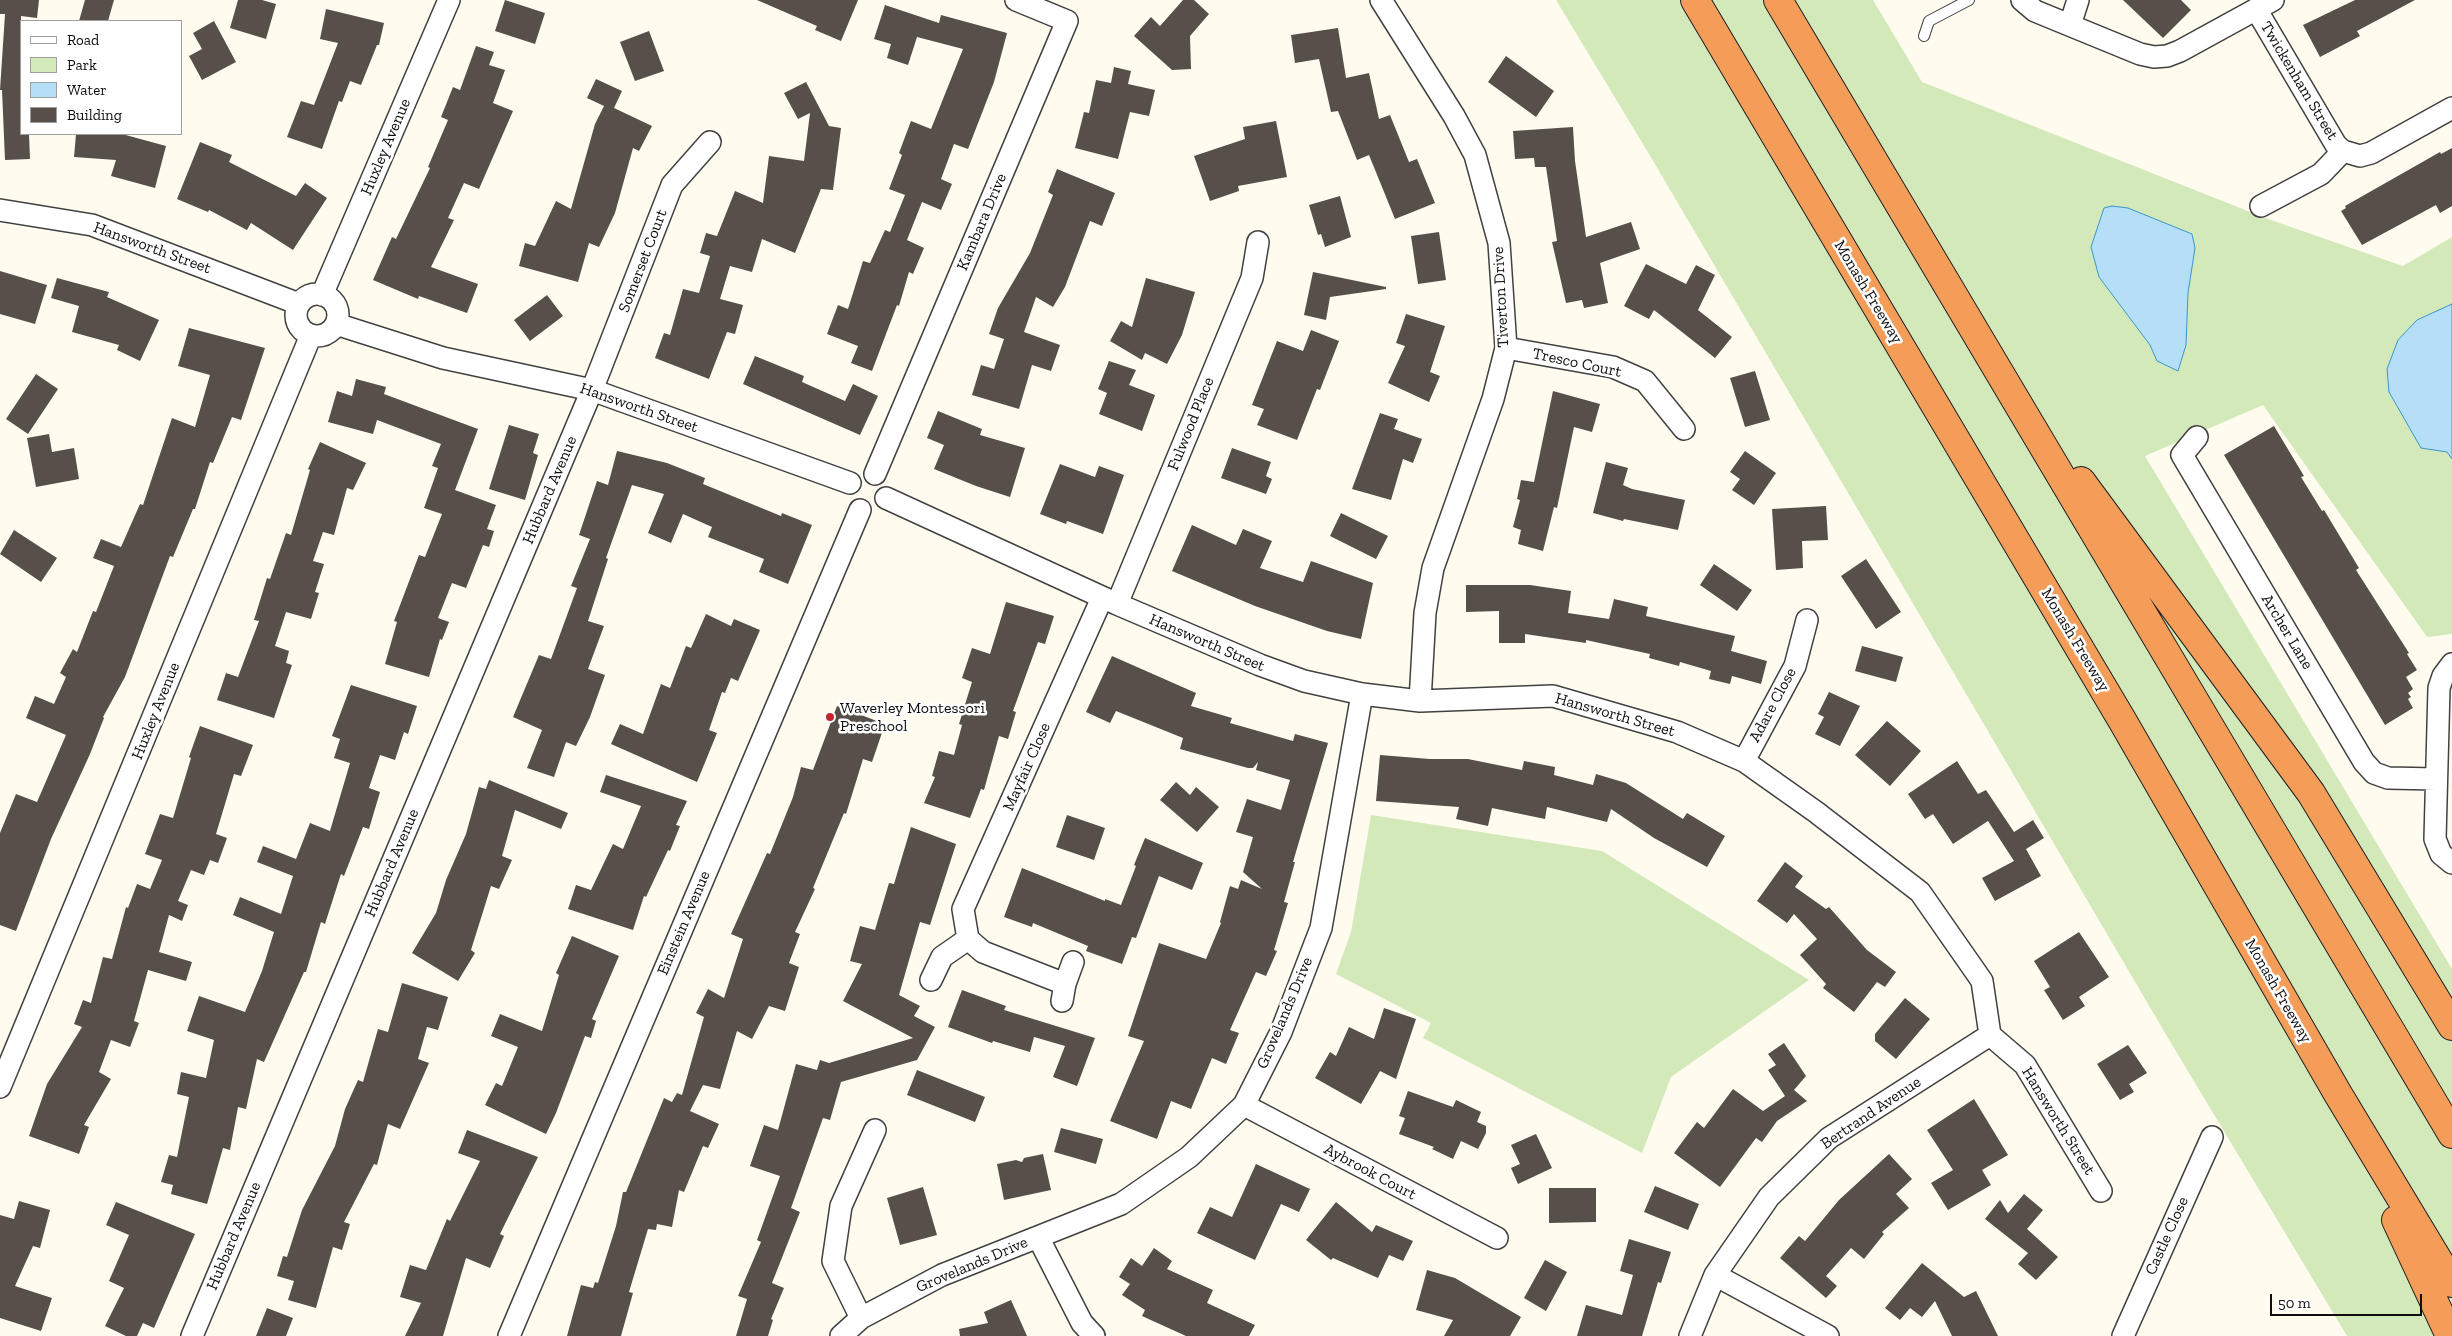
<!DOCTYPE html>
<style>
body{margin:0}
#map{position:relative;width:2452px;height:1336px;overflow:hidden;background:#fffcef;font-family:"Zilla Slab",serif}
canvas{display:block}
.legend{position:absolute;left:20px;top:20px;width:162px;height:115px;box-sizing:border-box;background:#fff;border:1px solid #9f9f9f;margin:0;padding:6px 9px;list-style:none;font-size:15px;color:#0e0e0e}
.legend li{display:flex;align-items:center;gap:10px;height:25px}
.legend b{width:25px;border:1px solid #9f9f9f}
.scale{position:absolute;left:2270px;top:1294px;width:152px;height:22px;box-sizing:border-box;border:2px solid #0e0e0e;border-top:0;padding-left:6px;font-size:15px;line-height:18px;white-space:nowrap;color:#0e0e0e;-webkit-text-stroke:4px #fff;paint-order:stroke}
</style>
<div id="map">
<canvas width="2452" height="1336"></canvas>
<ul class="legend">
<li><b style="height:6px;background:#fff"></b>Road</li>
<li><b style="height:14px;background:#d3e9b9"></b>Park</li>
<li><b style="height:14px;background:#b4dff6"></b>Water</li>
<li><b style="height:14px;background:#574f4a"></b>Building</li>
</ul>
<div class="scale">50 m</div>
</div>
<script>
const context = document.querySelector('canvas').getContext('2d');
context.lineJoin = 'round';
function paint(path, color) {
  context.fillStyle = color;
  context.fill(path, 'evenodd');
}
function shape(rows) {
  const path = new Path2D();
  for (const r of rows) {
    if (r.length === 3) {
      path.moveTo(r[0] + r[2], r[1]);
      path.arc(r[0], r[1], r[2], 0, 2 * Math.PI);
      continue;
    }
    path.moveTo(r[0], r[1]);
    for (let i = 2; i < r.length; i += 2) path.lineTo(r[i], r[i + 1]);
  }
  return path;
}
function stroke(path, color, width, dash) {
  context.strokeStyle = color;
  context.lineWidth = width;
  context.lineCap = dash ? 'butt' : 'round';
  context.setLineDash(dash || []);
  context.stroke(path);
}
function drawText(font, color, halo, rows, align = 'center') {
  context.font = font + ' "Zilla Slab",serif';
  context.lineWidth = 5;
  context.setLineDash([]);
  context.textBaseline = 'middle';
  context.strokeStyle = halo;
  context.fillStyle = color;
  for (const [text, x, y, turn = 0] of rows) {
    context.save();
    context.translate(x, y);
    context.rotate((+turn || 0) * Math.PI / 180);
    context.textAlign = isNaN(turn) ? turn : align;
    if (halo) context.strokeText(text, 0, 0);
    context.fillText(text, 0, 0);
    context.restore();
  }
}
paint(shape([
 [1556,0,1873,0,1922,82,2268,219,2403,266,2452,237,2452,634,2427,637,2263,405,2145,456,2452,969,2452,1336,2347,1336,2171,1043,1652,159],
 [1371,815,1602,851,1809,980,1671,1077,1642,1153,1423,1038,1431,1023,1336,974,1351,932]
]), '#d3e9b9');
const water = shape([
 [2112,206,2128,208,2192,234,2195,248,2188,293,2186,345,2178,371,2157,361,2150,345,2099,277,2091,247,2104,208,2112,206],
 [2452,304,2452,459,2447,452,2421,448,2389,392,2387,369,2398,340,2417,320,2452,304]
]);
paint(water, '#b4dff6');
stroke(water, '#3c95cd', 1);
paint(shape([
 [0,0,39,0,37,18,21,16,21,134,29,134,30,159,5,160,2,90,0,90,5,14,0,14],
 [85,0,114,0,108,21,79,21],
 [238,0,262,0,276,4,266,39,230,28],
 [505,0,545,13,535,44,495,31],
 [757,0,858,0,841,41,815,30,817,26],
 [1183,0,1194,0,1209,14,1190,36,1191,69,1172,70,1134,36,1151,17,1160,26],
 [2123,0,2181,0,2191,10,2163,38],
 [2355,0,2415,0,2357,31,2360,36,2320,57,2303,25],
 [885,5,939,23,941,15,1007,33,994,82,968,149,954,144,941,179,952,184,941,210,922,202,907,240,924,248,913,274,909,272,899,306,897,305,872,371,851,363,858,346,827,334,838,305,848,309,863,261,870,263,885,230,890,232,905,195,889,189,902,155,899,153,911,121,931,129,963,49,917,37,908,65,887,58,891,44,874,39],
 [326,9,384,23,379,45,377,45,361,85,350,81,342,102,339,101,322,149,287,137,301,101,314,105,338,43,320,39],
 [214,21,236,62,202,80,189,56,202,49,193,33],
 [1338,28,1346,78,1369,73,1379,119,1390,115,1409,162,1417,159,1435,203,1395,219,1369,155,1357,160,1338,111,1331,112,1319,59,1295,63,1291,35],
 [649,31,664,71,635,81,620,42],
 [476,46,494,52,489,65,505,70,493,103,513,111,479,189,464,183,448,218,454,220,431,267,478,284,467,313,419,296,418,299,373,280,392,237,396,239,430,168,428,167,448,120,441,117,453,87,460,90],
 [1506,56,1554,91,1536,117,1488,82],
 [1114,67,1131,71,1128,84,1155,90,1149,116,1130,112,1118,159,1075,148,1084,112,1089,113,1096,80,1111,83],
 [596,79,622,91,614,108,652,126,639,151,633,148,615,213,599,247,589,243,578,282,519,266,525,243,535,246,556,201,571,209,595,124,604,106,587,98],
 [806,82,829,126,841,128,833,190,821,189,795,253,762,239,752,272,730,266,720,299,743,305,735,334,727,332,709,379,655,358,664,333,670,335,683,289,699,293,710,256,700,253,706,233,717,236,735,191,763,203,769,156,804,161,810,113,798,119,784,93],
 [1276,121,1287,177,1238,186,1239,191,1210,201,1194,156,1245,139,1243,127],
 [1573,127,1575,161,1586,237,1631,222,1640,249,1600,263,1608,303,1584,308,1582,300,1566,303,1552,242,1557,241,1546,167,1535,167,1534,158,1515,159,1513,131],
 [76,134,122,134,166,146,155,188,111,176,116,160,74,157],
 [200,142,232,155,229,162,296,196,305,183,327,198,293,250,251,223,247,230,209,210,208,212,177,199],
 [2452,148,2452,206,2440,213,2436,205,2362,245,2341,211,2346,208,2345,206,2440,152,2441,154],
 [1057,169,1115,193,1102,226,1090,221,1065,287,1053,307,1036,297,1024,332,1060,345,1051,371,1032,365,1019,409,972,395,981,365,994,369,1004,339,989,334,998,308,1030,253,1053,195,1048,192],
 [1340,196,1351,237,1325,247,1321,234,1318,235,1309,205],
 [1439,232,1446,280,1418,284,1411,236],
 [1646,264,1686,284,1696,265,1715,275,1698,310,1732,337,1715,358,1654,310,1649,319,1624,306],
 [0,271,47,285,35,324,0,314],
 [1313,272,1386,287,1386,289,1330,297,1326,320,1304,315],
 [57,278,109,292,107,297,159,320,140,361,117,350,119,345,72,332,79,306,51,298],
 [1146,278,1195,292,1182,335,1167,364,1145,353,1142,360,1110,341,1121,321,1132,327],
 [547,295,563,316,530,341,514,320],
 [1406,314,1445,326,1430,372,1440,376,1429,402,1388,383,1405,346,1396,343],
 [189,328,265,348,241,420,232,417,213,463,210,462,195,509,193,509,173,557,170,556,125,677,103,717,104,718,90,754,51,839,16,931,0,925,0,833,16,794,37,802,66,735,26,718,35,696,54,704,66,677,60,673,73,649,77,652,93,611,96,612,114,566,93,558,101,539,121,547,140,504,143,505,172,418,195,427,210,375,178,366],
 [1311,330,1339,341,1320,390,1317,389,1297,440,1257,425,1264,409,1252,405,1277,341,1303,351],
 [755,356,804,376,802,382,845,401,853,384,878,396,860,435,743,384],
 [1109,361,1136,370,1129,385,1155,395,1142,431,1099,414,1107,393,1098,389],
 [1755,371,1770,420,1745,427,1730,378],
 [36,374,58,389,28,434,6,419],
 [356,379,386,387,384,394,478,429,455,490,496,505,487,529,494,531,489,547,483,545,466,588,452,583,438,618,449,622,442,640,440,639,429,677,385,664,397,622,394,621,419,555,425,557,442,514,424,508,438,468,432,466,441,444,377,420,373,434,328,422,337,391,352,396],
 [1553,391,1600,404,1592,432,1574,427,1557,508,1554,507,1543,551,1518,544,1521,530,1513,527,1520,500,1517,499,1521,480,1534,482],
 [938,411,982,429,980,435,1025,448,1010,497,976,486,934,469,944,445,927,438],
 [1380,413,1398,419,1394,429,1422,439,1413,463,1403,459,1391,500,1352,489],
 [509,425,539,434,533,453,538,455,525,500,489,489],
 [2274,426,2304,476,2301,477,2322,511,2324,510,2359,568,2356,570,2409,653,2407,654,2417,670,2406,677,2413,689,2408,693,2411,697,2408,699,2413,708,2385,725,2224,455],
 [49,434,52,452,74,448,79,479,36,487,27,438],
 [320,442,366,463,353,490,347,488,334,535,323,532,313,561,324,564,315,592,319,593,311,619,286,612,275,646,289,651,286,663,292,665,274,718,217,700,226,673,238,677,259,621,254,620,267,578,270,579,286,533,291,535,310,470,308,469],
 [1232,448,1271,462,1266,476,1272,479,1266,494,1221,478],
 [617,451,667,463,705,478,703,484,781,516,782,513,812,525,788,584,759,572,764,559,708,537,712,527,683,514,671,543,648,533,664,494,632,485,606,558,608,559,588,621,604,626,588,669,605,675,590,717,576,746,566,742,554,777,527,768,542,730,513,717,539,655,551,659,577,588,571,586,590,539,579,535,597,481,608,485],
 [1745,451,1776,473,1754,505,1732,490,1740,479,1730,472],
 [1606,462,1628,468,1623,485,1632,489,1685,500,1678,530,1624,519,1623,521,1593,513],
 [1060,464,1095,477,1099,466,1124,475,1103,534,1067,521,1066,524,1040,514],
 [1826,506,1828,540,1802,541,1803,568,1776,570,1772,509],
 [1341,513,1388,536,1376,559,1330,536],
 [1192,525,1236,545,1243,529,1272,541,1260,568,1303,582,1311,561,1373,583,1361,639,1327,631,1255,606,1172,571],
 [14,530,57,558,41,582,0,554],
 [1866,559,1901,612,1876,629,1841,576],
 [1714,564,1752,590,1737,611,1700,585],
 [1466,585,1530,585,1571,591,1568,613,1609,619,1614,599,1648,607,1646,616,1735,636,1731,651,1767,661,1761,684,1732,676,1730,684,1709,679,1711,671,1680,662,1679,666,1649,658,1650,654,1586,640,1586,643,1525,634,1525,643,1499,643,1499,611,1466,612],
 [1006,602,1054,616,1045,644,1038,642,1013,711,1016,712,1008,739,999,736,984,790,981,789,970,818,924,803,935,777,932,776,939,751,954,755,962,725,959,724,972,682,962,678,972,648,990,654],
 [706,614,731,626,734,619,760,630,738,681,731,678,725,693,722,692,709,730,717,733,697,782,611,744,620,724,643,734,661,684,670,688,686,646,691,648],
 [1862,646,1903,657,1896,682,1855,671],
 [1112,656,1196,693,1191,706,1232,718,1230,723,1293,741,1295,734,1328,743,1293,862,1295,862,1284,902,1288,903,1274,950,1277,951,1266,976,1256,972,1230,1030,1239,1033,1226,1064,1212,1058,1191,1109,1171,1101,1157,1139,1110,1121,1144,1041,1128,1036,1159,943,1206,959,1221,923,1220,922,1230,886,1238,889,1241,880,1262,889,1243,872,1253,837,1236,832,1247,799,1281,810,1290,780,1256,770,1258,762,1253,768,1248,768,1180,749,1183,738,1116,711,1110,723,1086,712],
 [351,685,417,706,408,734,404,732,395,760,380,755,369,788,380,792,369,829,363,827,344,876,341,874,325,924,321,922,306,972,304,972,264,1062,257,1059,246,1109,238,1107,230,1150,223,1148,207,1204,171,1194,173,1185,161,1182,169,1155,177,1157,189,1097,177,1094,181,1072,206,1078,214,1040,187,1031,199,996,245,1012,262,971,274,932,233,915,240,897,281,914,293,876,257,862,263,846,296,859,310,823,330,831,350,763,334,758,340,739,332,736],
 [1829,692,1860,706,1840,746,1815,734,1824,717,1818,714],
 [837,706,885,724,872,762,863,759,846,814,844,813,813,888,815,889,795,932,800,934,789,963,799,967,785,1011,769,1006,752,1039,737,1031,720,1089,703,1085,690,1111,719,1124,708,1148,703,1146,684,1192,679,1190,672,1227,657,1224,656,1230,648,1229,629,1292,633,1293,621,1336,567,1336,581,1285,593,1288,595,1282,598,1283,616,1226,623,1192,626,1192,664,1098,672,1102,677,1093,682,1095,704,1017,696,1013,708,989,724,998,743,939,731,934,767,853,770,854,793,797,801,767,813,770],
 [1887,721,1921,751,1890,786,1855,755],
 [200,726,253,745,241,776,234,774,216,834,227,838,218,863,210,860,204,875,191,870,178,901,188,905,182,921,169,915,159,952,192,962,186,981,148,970,134,1021,139,1023,130,1047,111,1040,99,1072,111,1079,84,1125,89,1127,79,1154,29,1136,47,1084,82,1027,74,1024,83,1000,91,1003,103,957,112,959,126,907,128,908,137,884,150,889,162,860,145,854,160,814,173,818,191,758,189,757],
 [1380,755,1430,759,1468,759,1522,770,1524,761,1555,767,1554,775,1593,785,1596,774,1626,783,1683,819,1687,813,1725,836,1707,867,1654,838,1611,809,1607,822,1547,807,1545,819,1492,808,1488,826,1456,819,1459,807,1376,801],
 [1957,761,1978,794,1986,790,2014,832,2033,820,2044,838,2026,849,2041,876,1995,901,1982,878,2014,861,1988,821,1953,844,1933,814,1925,819,1908,794],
 [606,775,687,801,676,825,680,826,670,851,668,850,646,897,644,896,633,930,568,909,576,885,591,890,613,844,623,849,641,806,600,792],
 [489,780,568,813,561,829,515,810,502,856,512,860,499,889,491,886,471,950,475,953,458,981,412,953,436,913,446,880,466,834,479,787,486,789],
 [1176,782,1190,795,1196,787,1219,807,1197,832,1160,800],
 [1067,815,1105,828,1094,860,1056,847],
 [911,827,956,844,930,925,920,922,899,995,920,1006,914,1016,935,1027,917,1060,841,1082,830,1120,823,1118,791,1208,800,1212,772,1283,784,1288,771,1319,773,1320,768,1336,736,1336,747,1299,738,1296,761,1242,757,1240,780,1176,750,1166,764,1125,778,1130,796,1064,817,1070,820,1060,829,1063,913,1038,843,1001,862,964,850,961,860,926,875,930,889,883,894,884],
 [1145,838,1203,863,1192,890,1159,876,1136,938,1132,937,1122,964,1086,951,1088,946,1033,923,1032,927,1004,917,1022,868,1105,901,1105,899,1121,905,1136,866,1134,865],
 [1785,862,1803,876,1795,887,1826,909,1829,907,1867,950,1896,972,1885,987,1877,982,1854,1012,1823,988,1826,984,1800,955,1817,939,1794,914,1787,923,1757,901],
 [2079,932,2109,977,2079,997,2085,1006,2063,1020,2044,990,2050,987,2034,961],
 [572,936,619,956,592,1019,596,1021,591,1038,585,1036,556,1113,546,1134,485,1105,496,1083,502,1086,518,1047,491,1036,500,1014,542,1031,559,975,556,973],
 [402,983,448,997,438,1030,427,1027,418,1059,429,1063,400,1129,388,1124,377,1165,374,1164,344,1222,350,1224,342,1250,333,1247,316,1308,288,1300,294,1281,277,1276,283,1256,287,1257,302,1210,335,1146,345,1109,358,1080,363,1082,378,1029,388,1032],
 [962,990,1006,1006,1004,1010,1095,1038,1077,1086,1053,1077,1065,1046,1034,1037,1030,1052,993,1041,992,1043,948,1027],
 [1905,998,1930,1019,1896,1059,1875,1041,1875,1034],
 [1384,1008,1416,1019,1396,1079,1380,1071,1361,1104,1315,1078,1330,1052,1336,1056,1349,1027,1374,1039],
 [1784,1043,1806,1076,1794,1090,1807,1101,1777,1121,1762,1142,1756,1138,1720,1187,1674,1153,1697,1122,1704,1128,1733,1089,1763,1111,1785,1096,1768,1070,1776,1065,1768,1054],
 [2128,1045,2147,1073,2129,1084,2134,1092,2120,1100,2097,1064],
 [917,1070,985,1097,975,1122,907,1095],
 [1408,1091,1453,1107,1456,1100,1481,1112,1477,1122,1486,1126,1486,1133,1478,1149,1461,1141,1453,1159,1432,1149,1434,1147,1399,1134,1405,1118,1399,1116],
 [1974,1099,2008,1155,1982,1170,1991,1185,1948,1210,1931,1183,1953,1170,1927,1130],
 [1061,1128,1103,1139,1096,1164,1054,1152],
 [467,1130,538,1157,500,1234,504,1236,490,1268,466,1258,443,1336,405,1336,421,1303,400,1297,410,1265,426,1270,447,1219,450,1221,480,1161,458,1153],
 [1536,1134,1552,1168,1518,1184,1511,1168,1520,1164,1511,1145],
 [1043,1154,1051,1190,1004,1200,997,1164,1016,1160,1022,1162,1024,1158],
 [1889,1154,1912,1179,1896,1194,1909,1208,1882,1232,1884,1234,1864,1259,1851,1248,1826,1276,1837,1286,1826,1298,1780,1258,1799,1236,1805,1241,1839,1200],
 [1256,1164,1310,1189,1299,1212,1281,1204,1255,1260,1197,1233,1210,1207,1232,1217],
 [1655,1186,1699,1204,1688,1230,1644,1212],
 [923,1187,937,1235,900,1245,887,1198],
 [1549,1188,1596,1188,1596,1222,1549,1223],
 [2024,1194,2043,1210,2027,1229,2058,1257,2036,1280,2018,1264,2028,1253,1985,1219,2000,1200,2008,1213],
 [19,1201,50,1210,40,1248,33,1246,15,1286,52,1298,41,1331,0,1318,0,1215,14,1219],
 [116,1202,195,1234,154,1328,143,1323,137,1336,126,1336,105,1326,124,1288,109,1281,129,1235,106,1225],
 [1336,1202,1372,1232,1376,1225,1413,1241,1403,1261,1389,1255,1378,1278,1333,1258,1331,1260,1306,1240],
 [1629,1239,1671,1252,1661,1283,1658,1282,1642,1336,1577,1336,1586,1305,1622,1315,1633,1275,1620,1271],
 [1154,1248,1172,1261,1167,1269,1213,1290,1207,1303,1255,1325,1249,1336,1186,1336,1142,1316,1145,1310,1122,1295,1130,1284,1119,1277,1131,1258,1142,1266],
 [1545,1260,1567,1272,1546,1311,1524,1298],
 [1922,1263,1964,1297,1976,1291,1998,1336,1952,1336,1935,1301,1922,1317,1910,1308,1900,1320,1885,1308],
 [1427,1270,1455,1278,1521,1317,1510,1336,1444,1336,1453,1320,1416,1310],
 [1011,1300,1027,1336,960,1336,959,1329,988,1323,984,1312],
 [267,1308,293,1318,286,1336,256,1336]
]), '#574f4a');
const lane = shape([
 [1924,36,1929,21,1969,0]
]);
const street = shape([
 [1381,0,1454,116,1475,155,1499,243,1506,348,1493,399,1433,568,1425,613,1420,701],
 [2022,0,2035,11,2140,54,2154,57,2167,56,2180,51,2273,0],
 [2256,9,2336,145,2343,151],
 [2070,25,2078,0],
 [2261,206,2321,174,2343,151,2360,156,2371,153,2452,108],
 [0,210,92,225,299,304],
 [317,315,21],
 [322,295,449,0],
 [336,324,443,358,592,390,850,483],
 [1506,348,1613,367,1645,381,1684,429],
 [2197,437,2182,455,2364,762,2374,773,2388,778,2436,779],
 [875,474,1067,21,1016,0],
 [886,498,1117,604,1260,665,1304,681,1362,694,1420,701,1553,696,1677,732,1744,761,1816,812,1920,892,1982,981,1990,1035,2025,1065,2101,1191],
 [1117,604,1252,278,1258,242],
 [2452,664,2443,676,2439,688,2435,839,2441,854,2452,863],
 [1744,761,1795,666,1807,620],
 [931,980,942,957,968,939],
 [1065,984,983,952,968,939,963,909,1102,598],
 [1062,1001,1065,984,1073,962],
 [0,1087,311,335],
 [1244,1105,1497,1238],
 [1038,1237,1082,1323,1094,1336],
 [1715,1275,1828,1336],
 [861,1318,833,1261,841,1206,875,1130],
 [192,1336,592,390,672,185,710,142],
 [509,1336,860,510],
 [841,1336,861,1318,942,1275,1121,1204,1189,1157,1244,1105,1281,1032,1321,928,1362,694],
 [1690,1336,1715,1275,1769,1197,1829,1138,1990,1035],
 [2123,1336,2212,1137]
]);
const highway = shape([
 [1695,0,2122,720,2338,1094,2452,1283],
 [1778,0,2452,1134],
 [2081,481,2311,793,2452,1026],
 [2396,1220,2450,1336]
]);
stroke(lane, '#414141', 12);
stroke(street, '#414141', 24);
stroke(highway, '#1f1f1f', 30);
stroke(lane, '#fff', 10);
stroke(street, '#fff', 21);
stroke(highway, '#f49d59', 28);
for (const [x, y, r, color] of [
 [830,717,5,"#be2630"]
]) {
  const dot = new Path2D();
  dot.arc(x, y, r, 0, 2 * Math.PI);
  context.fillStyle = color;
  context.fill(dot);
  stroke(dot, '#fff', 2);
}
drawText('16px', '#0e0e0e', '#fff', [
 ["Twickenham Street",2299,81,59],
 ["Huxley Avenue",386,147,-67],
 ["Kambara Drive",982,222,-67],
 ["Hansworth Street",152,248,20],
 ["Somerset Court",643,261,-69],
 ["Monash Freeway",1868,292,59],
 ["Tiverton Drive",1501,297,-93],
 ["Tresco Court",1577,363,12],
 ["Hansworth Street",639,408,19],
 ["Fulwood Place",1191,424,-68],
 ["Hubbard Avenue",550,490,-67],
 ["Archer Lane",2287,632,59],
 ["Monash Freeway",2075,640,59],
 ["Hansworth Street",1207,643,23],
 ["Adare Close",1773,705,-62],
 ["Huxley Avenue",156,711,-68],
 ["Hansworth Street",1615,715,16],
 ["Mayfair Close",1027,767,-66],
 ["Hubbard Avenue",392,863,-67],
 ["Einstein Avenue",684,923,-67],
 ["Monash Freeway",2278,991,60],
 ["Grovelands Drive",1285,1013,-67],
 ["Bertrand Avenue",1871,1113,-34],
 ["Hansworth Street",2058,1121,58],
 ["Aybrook Court",1370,1172,28],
 ["Hubbard Avenue",234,1236,-67],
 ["Castle Close",2167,1236,-66],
 ["Grovelands Drive",972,1265,-23]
]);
drawText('16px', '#0e0e0e', '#fff', [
 ["Waverley Montessori",840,708],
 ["Preschool",840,726]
], 'left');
</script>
